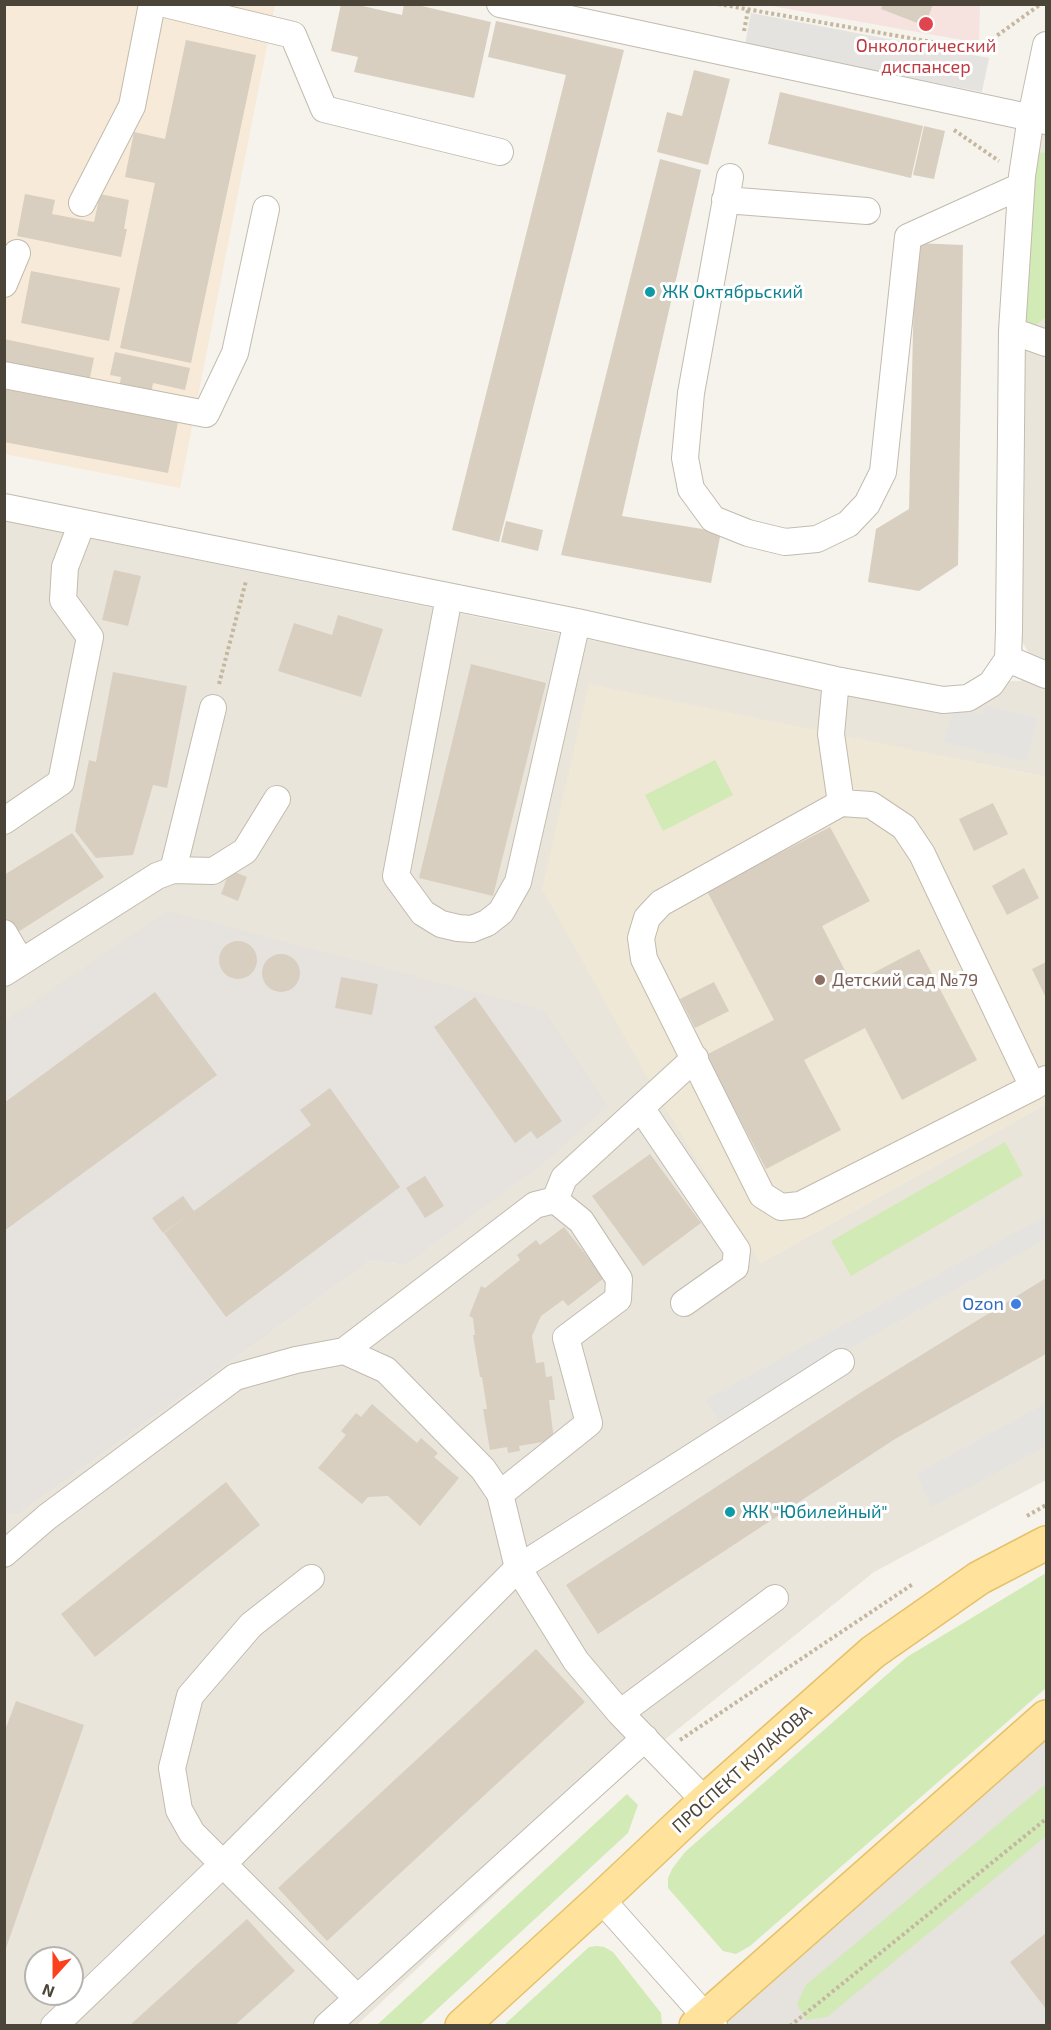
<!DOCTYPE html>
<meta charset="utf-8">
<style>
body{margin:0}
#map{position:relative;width:1051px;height:2030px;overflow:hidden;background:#f6f3ec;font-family:"Exo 2",sans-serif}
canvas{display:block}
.frame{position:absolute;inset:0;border:6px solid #4b4439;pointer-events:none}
.north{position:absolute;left:24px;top:1946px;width:60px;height:60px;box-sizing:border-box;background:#fff;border:2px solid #b7b4b0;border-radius:50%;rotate:201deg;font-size:16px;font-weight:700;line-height:24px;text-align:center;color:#4b4439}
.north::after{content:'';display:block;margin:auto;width:21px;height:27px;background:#fc3f1d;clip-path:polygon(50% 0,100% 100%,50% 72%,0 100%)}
</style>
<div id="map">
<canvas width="1051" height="2030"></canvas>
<div class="frame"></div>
<div class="north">N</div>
</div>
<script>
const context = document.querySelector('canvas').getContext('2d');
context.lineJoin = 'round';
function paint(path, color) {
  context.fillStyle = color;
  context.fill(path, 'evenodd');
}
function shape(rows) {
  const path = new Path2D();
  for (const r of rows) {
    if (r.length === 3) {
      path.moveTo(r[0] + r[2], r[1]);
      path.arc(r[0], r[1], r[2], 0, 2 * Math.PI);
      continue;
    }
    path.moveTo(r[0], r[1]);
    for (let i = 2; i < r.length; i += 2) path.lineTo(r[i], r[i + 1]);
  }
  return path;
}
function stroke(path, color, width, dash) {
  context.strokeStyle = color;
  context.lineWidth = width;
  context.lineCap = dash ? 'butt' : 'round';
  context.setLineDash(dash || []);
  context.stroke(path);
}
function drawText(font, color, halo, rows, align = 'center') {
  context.font = font + ' "Exo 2",sans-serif';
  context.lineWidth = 6;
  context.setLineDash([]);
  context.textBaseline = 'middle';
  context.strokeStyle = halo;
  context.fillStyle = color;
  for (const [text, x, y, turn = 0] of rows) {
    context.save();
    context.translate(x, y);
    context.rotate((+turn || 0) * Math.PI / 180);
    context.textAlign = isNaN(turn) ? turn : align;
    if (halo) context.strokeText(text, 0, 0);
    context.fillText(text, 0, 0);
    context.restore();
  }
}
paint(shape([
 [1046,69,1046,777,831,734,760,1263,1046,1104,1046,1480,874,1572,638,1761,357,2025,5,2025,5,1515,19,1514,370,1261,406,1265,549,1158,608,1104,5,1021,5,521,955,714,971,711,1007,681,1021,681,1029,654,1022,641,1019,625,1021,320],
 [36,1958,72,1958,72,1994,36,1994]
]), '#eae5da');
paint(shape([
 [4,5,275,5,180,488,5,454]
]), '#f7ead8');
paint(shape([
 [169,911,543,1010,608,1105,550,1158,406,1265,370,1261,19,1514,5,1515,5,1021],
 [1046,1739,1046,2025,719,2026,746,2003]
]), '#e6e2dd');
paint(shape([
 [589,684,1046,777,1046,1104,760,1263,656,1093,542,889]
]), '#efe8d6');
paint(shape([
 [766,5,980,5,979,43]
]), '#f6e3e0');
paint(shape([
 [1035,152,1046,153,1046,285,1045,318,1032,328,1021,320],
 [715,760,733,795,663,831,645,795],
 [1005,1142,1023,1175,851,1276,831,1241],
 [1046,1573,1046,1688,750,1946,736,1954,723,1951,668,1888,668,1878,672,1869,685,1852,907,1657],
 [1046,1784,1046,1836,827,2017,806,2020,797,2004,806,1985],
 [627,1794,638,1805,628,1833,420,2025,377,2025],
 [597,1946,604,1947,613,1952,661,2013,662,2025,504,2025,589,1947]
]), '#d2eab5');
paint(shape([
 [751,13,989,58,982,92,745,45],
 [986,705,1038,718,1026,762,943,742,955,708,981,714],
 [1046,1216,1046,1239,719,1421,706,1399],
 [1046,1403,1046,1446,932,1507,916,1474]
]), '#e5e3e0');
paint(shape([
 [341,4,354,4,402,15,404,4,413,4,491,22,474,98,354,72,358,57,331,51],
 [883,4,933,4,925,26,881,9],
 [496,21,624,50,499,542,452,530,566,75,488,57],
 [186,40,256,55,191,363,120,348,155,183,125,177,134,132,165,139],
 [694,70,730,79,708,165,657,152,667,112,682,116],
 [780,92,923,126,911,178,768,144],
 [924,126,945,131,934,179,913,175],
 [660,159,701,170,622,516,721,532,711,583,561,555],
 [25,194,55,200,52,214,94,222,100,194,129,200,124,229,127,229,121,257,17,236],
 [915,243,963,245,958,565,919,591,868,582,876,529,909,509],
 [31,271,120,288,109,341,21,323],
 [4,339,94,358,89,382,4,365],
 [115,352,190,368,185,390,153,383,151,395,119,388,121,377,110,375],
 [4,389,178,422,168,473,4,442],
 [506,521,543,530,538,551,501,542],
 [114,570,141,576,128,626,102,620],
 [338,615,383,629,361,697,278,671,294,623,332,635],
 [471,664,546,683,493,896,419,878],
 [113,672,187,686,167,788,153,785,133,855,96,858,75,831,89,760,96,762],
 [993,803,1008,834,974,851,959,819],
 [830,827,870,901,822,926,852,984,919,949,977,1060,902,1100,865,1028,804,1060,841,1130,766,1169,706,1055,774,1020,707,891],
 [72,833,104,877,4,941,4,875],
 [1024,868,1039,898,1007,915,992,886],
 [230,870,247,877,238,901,221,894],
 [238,960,19],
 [281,973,19],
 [1046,962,1046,998,1032,969],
 [341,977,378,984,372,1015,335,1008],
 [714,982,729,1011,695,1028,680,999],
 [155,992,217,1075,4,1231,4,1103],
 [475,997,562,1121,537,1139,531,1131,515,1143,434,1027],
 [330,1088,400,1187,226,1317,164,1233,189,1214,163,1233,152,1218,183,1196,194,1211,311,1125,300,1110],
 [650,1154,701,1223,643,1266,592,1196],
 [425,1176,444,1206,425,1218,406,1188],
 [564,1227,604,1278,568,1306,563,1300,541,1316,532,1336,536,1363,544,1362,546,1377,552,1376,555,1400,549,1400,554,1440,519,1446,520,1451,508,1453,507,1447,490,1450,483,1409,487,1409,482,1377,480,1377,473,1335,475,1335,473,1318,469,1316,481,1286,485,1288,520,1260,517,1255,536,1240,540,1245],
 [1046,1278,1046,1354,895,1439,598,1634,566,1585,863,1391],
 [372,1404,417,1443,421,1438,438,1453,434,1457,459,1478,420,1526,388,1496,368,1497,362,1504,318,1468,346,1435,341,1431,356,1413,361,1417],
 [226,1482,260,1525,95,1657,61,1614],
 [536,1649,585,1702,327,1941,278,1888],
 [16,1701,84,1725,5,1951,4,1733],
 [247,1919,295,1971,234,2026,129,2026],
 [1046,1933,1046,2009,1010,1962]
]), '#d8cfc1');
const minor = shape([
 [165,4,293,35,324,109,500,152],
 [500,4,1046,121],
 [730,177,691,393,685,458,691,489,713,519,748,533,785,542,817,539,848,524,867,504,883,472,908,237,1021,186],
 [725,200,867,211],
 [82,203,132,106,152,4],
 [4,284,17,253],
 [1012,331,1046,343],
 [4,375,206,414,235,353,266,209],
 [4,507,577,622,836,680,943,700,968,698,991,684,1008,659,1009,630,1012,331,1022,176,1031,117,1046,45],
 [449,597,396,876,423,913,441,924,458,928,472,929,487,923,501,912,518,882,577,622],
 [1008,659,1046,675],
 [836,680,831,734,841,803],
 [4,821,61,782,90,637,63,600,65,567,82,523],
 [173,870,213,871,245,851,277,799],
 [4,933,21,962],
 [4,973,157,876,173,870,213,708],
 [1033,1087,922,854,904,827,871,805,841,803,661,903,647,918,641,938,644,959,762,1195,781,1207,800,1205,1033,1087,1046,1079],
 [641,1108,737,1250,735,1267,684,1303],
 [555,1200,564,1178,695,1058],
 [344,1351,535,1205,555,1200,581,1221,619,1279,618,1299,566,1338,589,1423,500,1494],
 [4,1554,47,1517,235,1377,296,1360,344,1351,386,1370,483,1469,500,1494,518,1568,576,1661,620,1713,705,1801],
 [311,1578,251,1625,190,1696,172,1768,179,1810,192,1833,357,1998],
 [620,1713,775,1598],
 [601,1899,714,2026],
 [54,2026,223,1864,518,1568,841,1362],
 [327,2026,645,1738]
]);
const major = shape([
 [462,2026,601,1899,705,1801,873,1652,979,1578,1046,1543],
 [696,2026,1046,1717]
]);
stroke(minor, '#c2bbae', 28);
stroke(major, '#e6c16a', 36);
stroke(shape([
 [718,4,977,50,1041,4],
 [744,31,748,10],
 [954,130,999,161],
 [219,684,246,581],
 [1027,1516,1046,1505],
 [680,1740,913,1584],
 [790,2026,1046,1819]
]), '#c4b79f', 4, [3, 3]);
stroke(minor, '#fff', 26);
stroke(major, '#ffe39c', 33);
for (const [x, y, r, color] of [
 [926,24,8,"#e0444e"],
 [650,292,6,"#0f9aa8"],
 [820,980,6,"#8d6e63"],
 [1016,1304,6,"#3f7fe0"],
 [730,1512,6,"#0f9aa8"]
]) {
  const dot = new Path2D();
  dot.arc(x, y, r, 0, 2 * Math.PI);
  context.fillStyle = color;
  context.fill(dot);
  stroke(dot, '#fff', 2);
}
drawText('18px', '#be3a42', '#fff', [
 ["Онкологический",926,46],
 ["диспансер",926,67]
]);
drawText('18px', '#0d838f', '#fff', [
 ["ЖК Октябрьский",662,292],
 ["ЖК \"Юбилейный\"",742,1512]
], 'left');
drawText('18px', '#785e54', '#fff', [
 ["Детский сад №79",832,980]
], 'left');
drawText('18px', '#366cbe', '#fff', [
 ["Ozon",1004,1304]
], 'right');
drawText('18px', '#4b4439', '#fff', [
 ["ПРОСПЕКТ КУЛАКОВА",742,1769,-42]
]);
</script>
